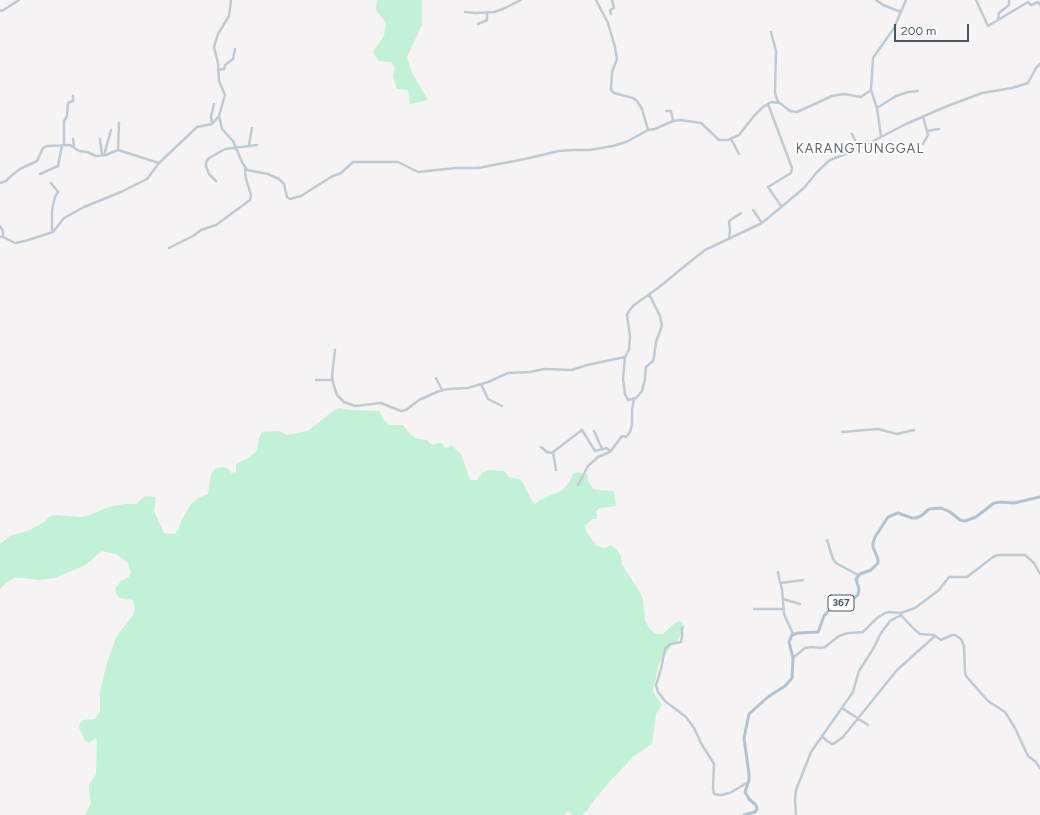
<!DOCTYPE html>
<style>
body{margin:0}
#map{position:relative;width:1040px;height:815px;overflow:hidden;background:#f5f3f3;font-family:Figtree,sans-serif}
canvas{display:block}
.scale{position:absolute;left:894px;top:24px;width:75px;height:18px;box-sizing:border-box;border:2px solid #4a5661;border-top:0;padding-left:5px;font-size:12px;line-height:14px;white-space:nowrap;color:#4a5661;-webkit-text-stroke:3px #fff;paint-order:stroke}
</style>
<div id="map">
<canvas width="1040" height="815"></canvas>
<div class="scale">200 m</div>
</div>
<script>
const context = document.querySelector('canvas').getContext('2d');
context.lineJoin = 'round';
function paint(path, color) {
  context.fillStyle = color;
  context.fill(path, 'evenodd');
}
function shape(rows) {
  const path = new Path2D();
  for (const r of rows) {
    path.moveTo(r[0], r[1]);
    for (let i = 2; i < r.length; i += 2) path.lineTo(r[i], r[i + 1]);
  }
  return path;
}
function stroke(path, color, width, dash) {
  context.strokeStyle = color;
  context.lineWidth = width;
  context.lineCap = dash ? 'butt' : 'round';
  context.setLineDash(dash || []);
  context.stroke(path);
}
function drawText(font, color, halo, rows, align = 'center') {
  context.font = font + ' Figtree,sans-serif';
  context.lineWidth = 4;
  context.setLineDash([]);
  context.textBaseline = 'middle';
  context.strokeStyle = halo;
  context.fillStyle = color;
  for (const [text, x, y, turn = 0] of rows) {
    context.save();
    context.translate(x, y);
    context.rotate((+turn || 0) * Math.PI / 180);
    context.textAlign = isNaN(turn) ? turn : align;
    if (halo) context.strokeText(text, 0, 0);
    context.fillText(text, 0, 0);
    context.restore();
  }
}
paint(shape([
 [377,0,422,0,422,25,407,57,412,73,428,100,410,104,408,90,397,89,393,76,395,68,391,62,379,61,373,52,384,36,386,23,376,10],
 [339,408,350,410,379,411,385,421,389,425,403,425,410,434,417,439,427,440,429,443,434,445,437,443,442,443,444,447,447,448,451,445,461,454,470,480,477,480,482,473,488,470,504,471,509,477,519,479,522,481,531,499,535,504,540,500,563,490,571,479,573,474,578,472,588,475,588,482,594,489,599,490,614,491,616,506,600,508,596,511,597,516,597,519,592,519,585,526,586,531,597,546,605,548,611,545,617,550,621,556,622,565,640,592,643,600,645,621,650,629,656,634,663,634,675,623,680,621,685,626,677,641,671,646,665,656,662,657,658,667,653,692,662,705,656,714,652,744,633,757,611,780,591,804,588,810,582,815,573,815,568,811,564,815,85,815,91,804,89,790,89,785,96,774,97,741,96,738,89,743,85,741,79,728,80,723,83,720,94,719,98,715,100,711,100,693,106,666,116,637,134,614,135,609,133,600,120,598,116,594,115,589,121,581,129,577,131,573,128,563,116,554,102,551,85,565,55,578,38,580,24,578,14,578,6,583,0,589,0,544,10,536,30,530,44,522,50,516,57,515,81,517,90,515,109,507,125,504,136,504,145,496,156,497,154,511,164,533,175,534,179,529,181,521,191,504,198,498,208,494,211,474,216,468,224,467,228,469,231,473,236,472,236,464,248,458,257,451,259,438,262,432,279,431,287,435,308,431,334,410]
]), '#c3f1d5');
stroke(shape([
 [596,0,608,23,615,47,617,59,612,72,611,90,614,93,633,98,637,101,642,109,648,130],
 [876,0,883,5,901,12],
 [976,0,988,26,1028,2,1031,5,1038,2,1040,5],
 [0,10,2,11,19,0],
 [465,12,475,13,494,12,503,9,521,0],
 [611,14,610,10,614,8,612,0],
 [998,20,999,13,1009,5,1009,0],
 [478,24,487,20,487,13],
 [771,32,776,51,775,93,778,102],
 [218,70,224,69,225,65,233,59,235,49],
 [768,104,792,168,791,173,768,187,781,206],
 [877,108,896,96,908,92,918,91],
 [666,111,671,111,673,121],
 [219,116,222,129,233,141,242,162,247,170,268,174,279,179,284,184,287,197,290,199,301,196,331,177,341,173,353,162,398,162,418,172,456,168,478,168,525,159,559,151,572,150,590,150,613,146,626,142,648,130,655,129,673,121,681,120,701,123,719,140,728,140,739,135,754,116,763,107,771,102,780,103,790,111,797,112,832,96,844,94,861,97,871,90],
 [923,116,928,135,923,144],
 [212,123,211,117,214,104],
 [927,131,939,129],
 [852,134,859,149],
 [881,136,877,108,871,90,873,58,894,28,906,0],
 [73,139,74,146],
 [100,139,102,155],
 [731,139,739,154],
 [64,145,64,121,67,116,68,103,73,101,73,96],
 [249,145,252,128],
 [118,150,119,123],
 [104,155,111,130],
 [40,174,58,166,62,145],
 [216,181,209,174,206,166,206,162,209,158,225,149,257,145],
 [0,183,6,181,11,176,20,169,37,161,43,148,47,146,70,145,79,151,87,152,96,156,106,155,118,150,159,163],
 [51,183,58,192,55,197,52,210,52,232],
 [753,210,762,223],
 [0,226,3,231,3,237],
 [0,237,3,237,15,243,25,241,53,232,64,218,84,207,121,192,147,179,159,163,197,127,212,124,219,116,225,95,219,81,218,63,214,47,218,34,229,16,231,0],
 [729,239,730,230,729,221,741,213],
 [169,248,193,236,201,230,216,225,250,200,251,195,246,179,245,169],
 [649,294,660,316,662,326,656,342,654,357,653,361,646,367,645,379,642,391,636,398,628,400,625,394,623,379,625,357,629,350,630,336,627,315,629,311,634,305,658,288,686,265,705,250,762,223,804,188,817,172,830,160,856,150,906,124,945,107,982,93,1012,88,1028,83,1036,68,1040,64],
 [335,350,332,376,333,383,337,395,344,402,355,406,381,403,401,411,406,410,419,400,439,391,449,389,468,388,488,382,508,373,530,372,544,369,572,370,587,365,625,357],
 [436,378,442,390],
 [316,380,333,380],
 [481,384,488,399,502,406],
 [594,431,602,449],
 [842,432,878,429,897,434,914,430],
 [541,447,547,452,553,453],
 [556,470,553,452,582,430,595,451,607,448,610,452],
 [578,485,588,466,598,457,610,452,622,436,626,437,630,432,632,425,632,410,634,399],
 [827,540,833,559,836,563,858,575],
 [778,572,779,578,782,589,784,614,793,634],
 [781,583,803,580],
 [783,599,800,604],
 [754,609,784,609],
 [899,613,914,629,920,634,934,635,941,640,952,635,955,635,961,639,964,646,965,672,966,676,988,701,1005,712,1015,728,1028,756,1036,762,1040,768],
 [682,628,682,637,681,642,670,644,665,649,661,669,656,685,658,692,665,701,686,717,694,728,701,743,714,764,713,789,714,794,721,795,730,793,748,782],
 [793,658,805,648,811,647,821,648,825,647,839,636,848,633,863,632,877,618,885,613,890,612,901,613,915,608,939,590,949,577,967,577,993,557,998,555,1025,555,1034,563,1040,574],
 [842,708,868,725],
 [822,736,827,741,832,744,835,743,843,737,897,670,935,636],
 [796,815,795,800,796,790,811,752,853,692,859,671,873,649,881,633,890,621,901,615]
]), '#c1cad2', 2.5);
stroke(shape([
 [744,815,755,812,757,809,756,805,749,799,745,792,749,780,749,774,744,738,749,714,768,697,785,686,792,678,793,658,789,642,792,635,798,633,818,632,824,616,830,609,838,604,851,600,858,595,859,589,856,579,860,574,871,570,878,563,878,559,873,547,873,543,875,537,888,517,898,513,912,518,916,518,921,516,929,509,941,508,950,512,960,520,965,521,976,517,994,503,1001,502,1014,503,1040,497]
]), '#b3c2d1', 3);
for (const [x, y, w] of [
 [841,603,26]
]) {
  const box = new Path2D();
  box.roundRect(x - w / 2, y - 8, w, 16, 3);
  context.fillStyle = '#fff';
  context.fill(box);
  stroke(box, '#4a5661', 1);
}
drawText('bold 10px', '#4a5661', null, [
 ["367",841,603]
]);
context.letterSpacing = '1px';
drawText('13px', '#5f6368', '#fff', [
 ["KARANGTUNGGAL",860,149]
]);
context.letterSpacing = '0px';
</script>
